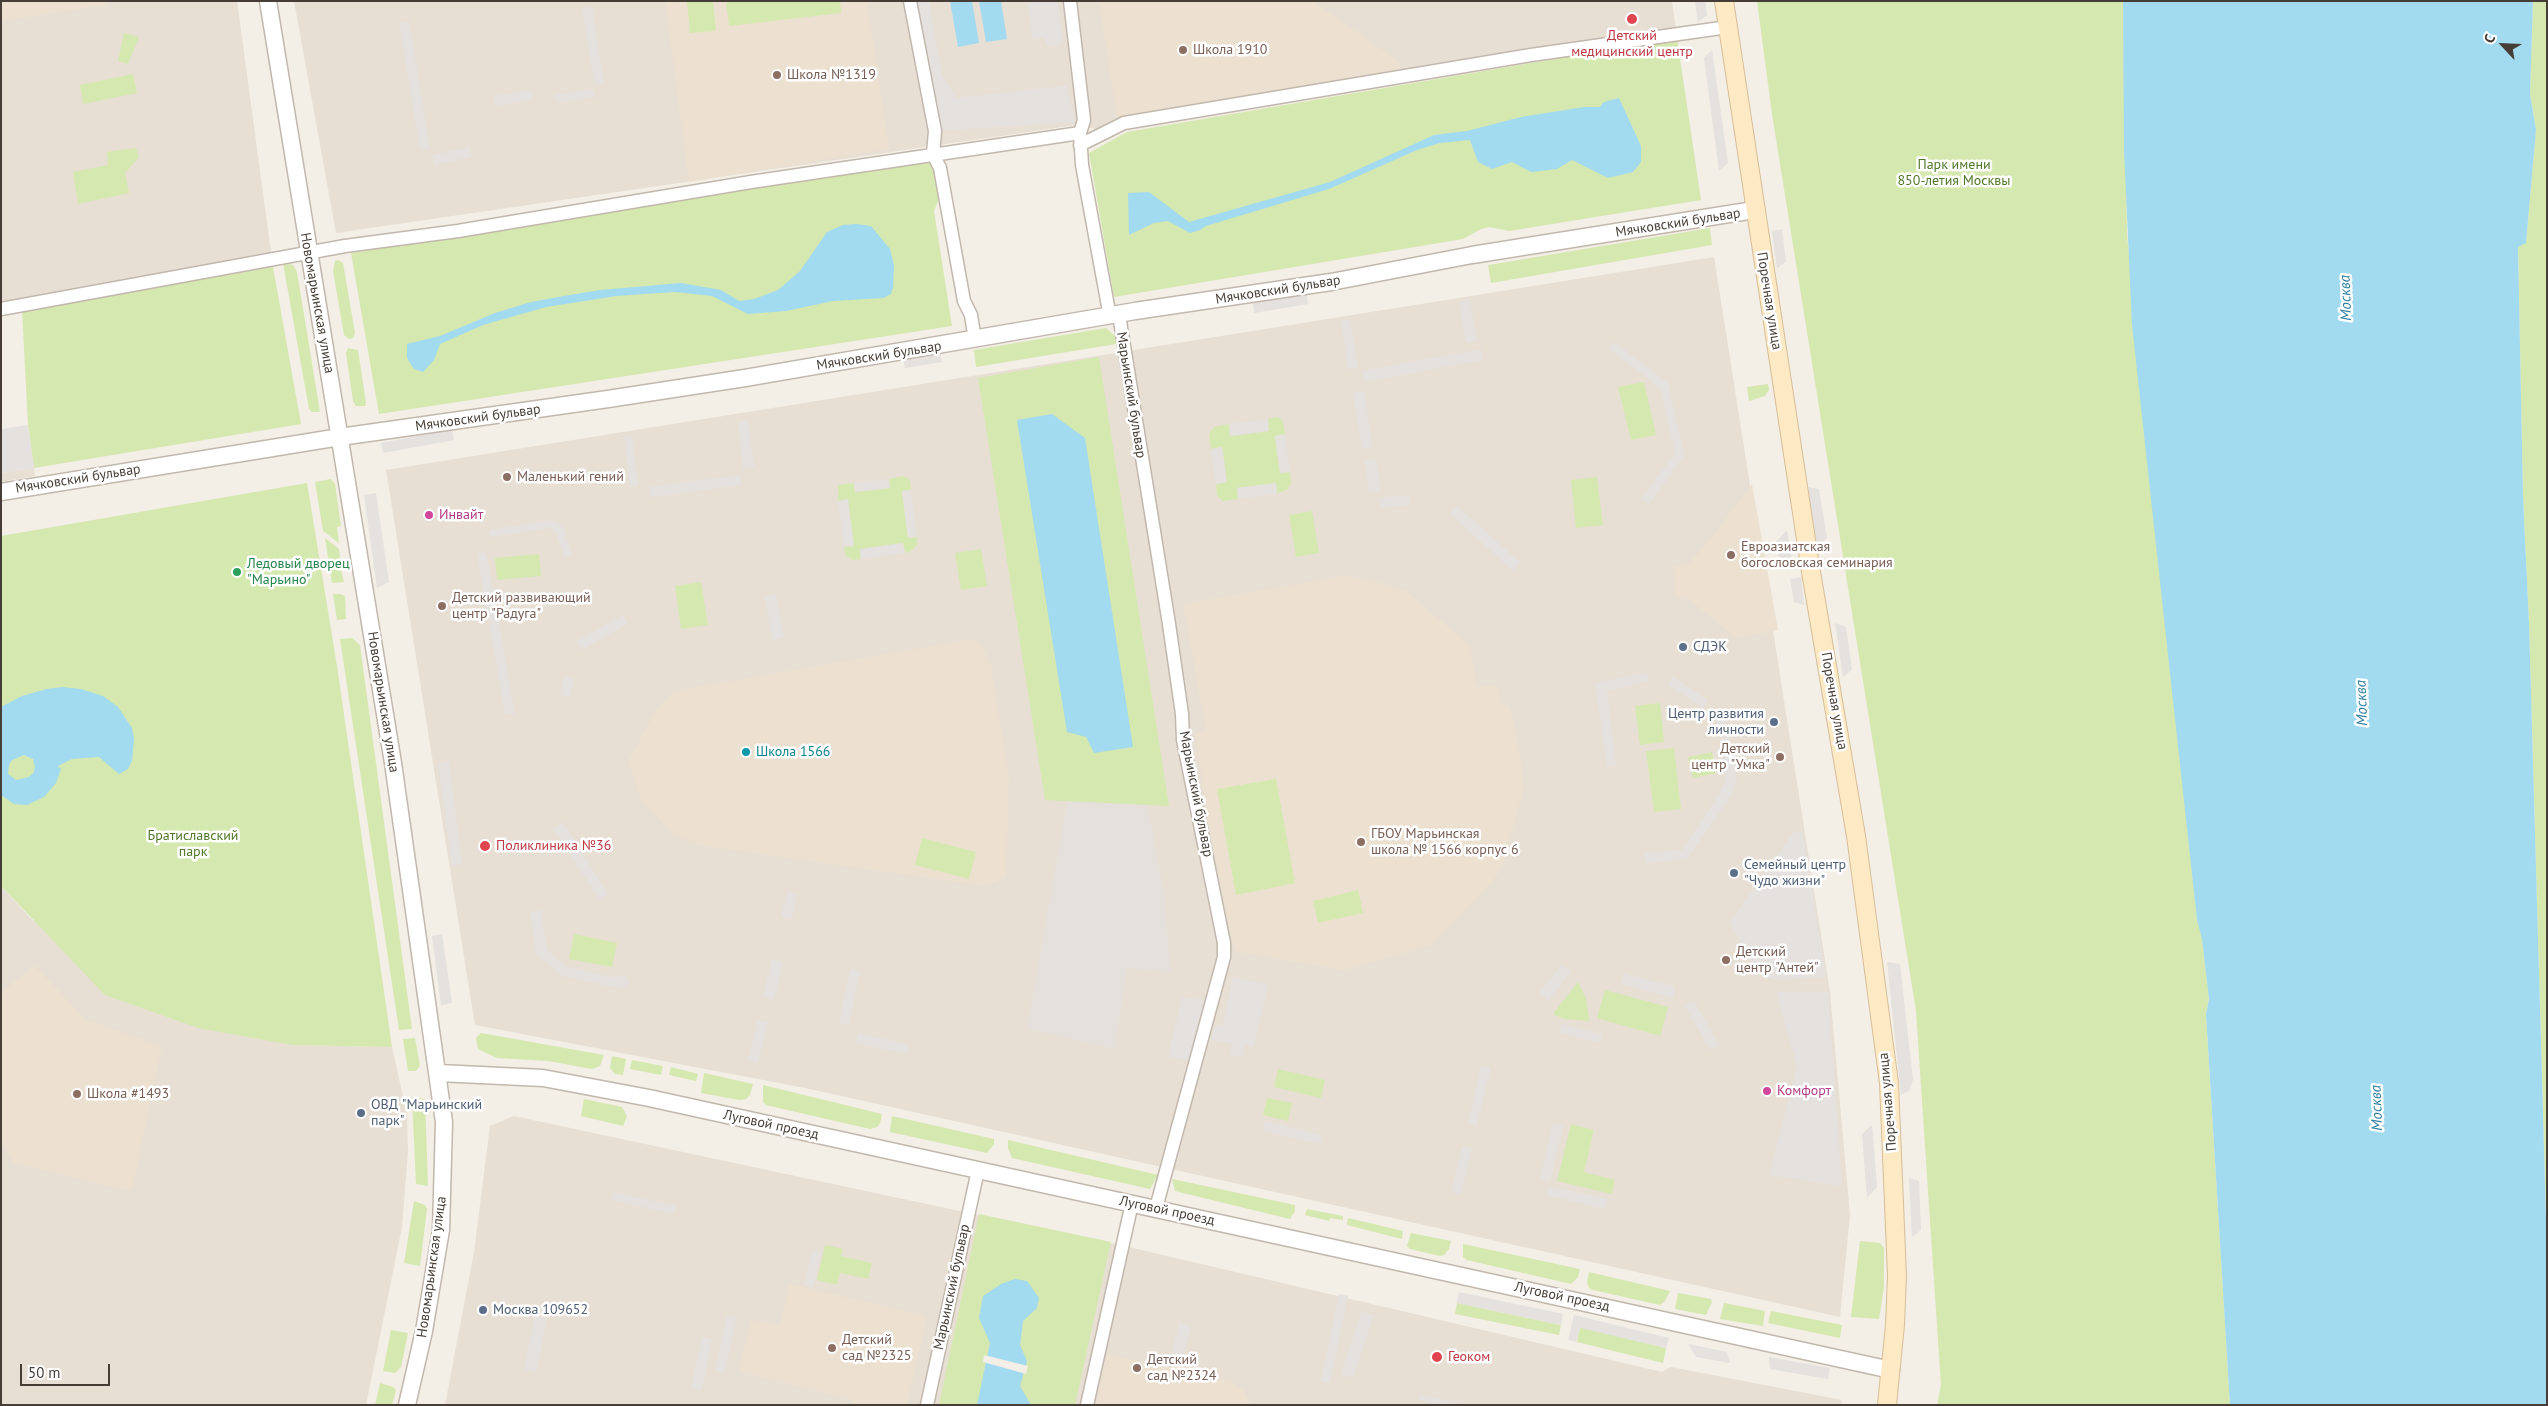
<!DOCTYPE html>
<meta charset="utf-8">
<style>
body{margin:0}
#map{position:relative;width:2548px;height:1406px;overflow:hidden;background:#f3eee6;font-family:"PT Sans",sans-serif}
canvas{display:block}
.frame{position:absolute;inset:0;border:2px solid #463e36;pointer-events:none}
.north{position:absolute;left:2478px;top:20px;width:50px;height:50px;-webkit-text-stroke:4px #fff;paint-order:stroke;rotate:295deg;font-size:14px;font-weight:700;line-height:20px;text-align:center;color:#463e36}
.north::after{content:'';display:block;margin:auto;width:18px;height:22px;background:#463e36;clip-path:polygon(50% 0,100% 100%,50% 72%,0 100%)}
.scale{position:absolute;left:20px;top:1364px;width:90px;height:22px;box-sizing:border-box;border:2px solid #463e36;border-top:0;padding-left:6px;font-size:15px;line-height:18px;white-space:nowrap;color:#463e36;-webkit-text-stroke:4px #fff;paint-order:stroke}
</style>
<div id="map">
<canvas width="2548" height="1406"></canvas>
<div class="frame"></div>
<div class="north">С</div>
<div class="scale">50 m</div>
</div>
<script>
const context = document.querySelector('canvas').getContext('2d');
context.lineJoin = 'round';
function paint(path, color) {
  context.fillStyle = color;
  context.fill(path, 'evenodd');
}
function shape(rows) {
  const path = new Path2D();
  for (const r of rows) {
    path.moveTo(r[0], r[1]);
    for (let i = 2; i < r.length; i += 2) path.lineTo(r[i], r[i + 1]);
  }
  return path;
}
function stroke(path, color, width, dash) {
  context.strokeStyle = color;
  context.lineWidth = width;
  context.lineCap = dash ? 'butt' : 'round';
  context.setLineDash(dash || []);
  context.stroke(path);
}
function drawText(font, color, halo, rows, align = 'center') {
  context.font = font + ' "PT Sans",sans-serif';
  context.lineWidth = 5;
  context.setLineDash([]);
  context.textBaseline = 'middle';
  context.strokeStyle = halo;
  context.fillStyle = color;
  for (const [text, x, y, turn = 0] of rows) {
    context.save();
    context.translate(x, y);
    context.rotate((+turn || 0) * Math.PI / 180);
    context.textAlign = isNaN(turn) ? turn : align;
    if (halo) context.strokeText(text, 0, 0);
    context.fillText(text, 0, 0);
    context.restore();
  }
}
paint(shape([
 [1,1,237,1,273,267,1,314],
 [294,1,1672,1,1677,38,1095,129,1076,125,336,233],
 [1714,257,1830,992,1850,1215,1840,1317,805,1088,475,1025,386,470],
 [34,468,35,476,1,482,1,473],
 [1,886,32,920,292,1045,392,1047,407,1115,408,1151,402,1227,366,1405,1,1405],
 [514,1116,1133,1248,1662,1372,1671,1367,1842,1400,1841,1405,445,1405,474,1252,490,1126]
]), '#e7dfd4');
paint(shape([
 [1068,796,1147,803,1165,899,1170,972,1127,968,1115,1049,1027,1029]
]), '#e5e0db');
paint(shape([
 [1,1,106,1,106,5,1,21],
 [665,1,867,1,889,149,689,182],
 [1099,1,1312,1,1400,62,1400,74,1117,118],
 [1752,484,1778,630,1736,638,1691,601,1683,597,1675,597,1673,567,1689,563,1704,547],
 [1344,576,1374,581,1408,592,1470,646,1477,687,1497,685,1502,705,1510,706,1521,759,1523,790,1503,865,1493,881,1431,945,1344,970,1234,951,1208,819,1195,733,1206,731,1183,604],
 [972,639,982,646,991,666,1009,776,1006,877,986,886,698,845,673,835,641,800,628,762,657,708,674,691],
 [34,965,87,1020,162,1046,132,1191,13,1163,1,1141,1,993],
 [789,1284,927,1316,907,1405,855,1405,851,1399,739,1371,751,1320,780,1325],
 [1107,1355,1231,1381,1244,1391,1251,1405,1096,1405]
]), '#ece1d0');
paint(shape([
 [687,1,713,1,716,31,690,33],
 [726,1,840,1,841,13,729,26],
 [1757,1,2123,1,2127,235,2197,920,2202,939,2209,999,2206,1014,2230,1405,1937,1405,1941,1385,1916,1011,1772,114],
 [2533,1,2547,1,2547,1254,2529,623,2523,497,2518,246,2526,242,2536,130,2530,94],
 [124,33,139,37,128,64,118,61],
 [1677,38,1701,200,1509,231,1489,227,1481,229,1463,239,1114,297,1089,153,1127,132],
 [133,74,137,93,83,104,80,85],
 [136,148,139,157,125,173,129,193,78,204,73,172,108,165,107,152],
 [930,160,934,167,940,196,934,211,952,326,379,414,351,253],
 [1710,228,1712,245,1491,283,1488,265],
 [338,260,343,263,355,333,353,338,349,339,344,335,333,271,335,261],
 [283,263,293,265,297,272,320,412,312,412,309,409],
 [273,267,301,424,34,468,28,425,22,310],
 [1106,328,1115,336,1116,344,976,367,974,350],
 [348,348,358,350,366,403,365,406,356,406,353,401,346,353],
 [1099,357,1169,806,1045,800,978,378],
 [1644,382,1656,435,1631,440,1618,387],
 [1768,384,1769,390,1765,396,1749,401,1747,387],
 [1277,417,1283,421,1285,434,1275,436,1280,473,1290,472,1291,483,1287,490,1277,493,1276,483,1237,488,1238,499,1223,501,1217,496,1216,484,1227,482,1222,447,1211,449,1209,434,1214,427,1229,424,1231,436,1269,431,1268,419],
 [903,476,910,480,911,490,902,491,908,537,917,537,917,545,911,551,905,553,903,543,860,549,861,559,853,560,845,555,844,547,853,546,848,500,838,501,838,485,854,483,855,492,890,488,889,479],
 [1597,477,1603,525,1576,528,1571,480],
 [331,479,335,484,341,526,337,527,339,543,323,531,315,482],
 [307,483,337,666,392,1047,292,1045,198,1028,105,995,1,886,1,536],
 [1312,511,1319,553,1296,557,1289,515],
 [325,538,339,549,340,557,338,559,344,582,332,583],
 [981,549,987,586,961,590,955,553],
 [539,554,541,576,497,580,495,558],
 [701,582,708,625,681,629,675,586],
 [333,594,340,594,345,596,346,619,337,620],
 [352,638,360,645,412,1029,399,1030,340,639],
 [1660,703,1664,742,1640,745,1635,706],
 [1674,748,1681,809,1654,812,1646,751],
 [1712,752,1716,773,1693,778,1688,757],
 [1276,779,1295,883,1236,895,1217,789],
 [922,838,976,852,969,879,915,865],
 [1358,890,1363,913,1318,923,1313,901],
 [574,934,617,943,612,967,569,959],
 [1578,982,1586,998,1589,1021,1564,1019,1553,1014],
 [1605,990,1668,1007,1660,1036,1597,1018],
 [481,1033,604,1055,600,1066,592,1069,548,1061,497,1058,478,1049,476,1038],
 [415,1038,420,1066,416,1071,408,1071,403,1039],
 [612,1056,626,1059,623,1075,615,1074,610,1068],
 [632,1060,663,1066,661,1075,630,1069],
 [671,1067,698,1074,696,1081,669,1075],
 [1278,1069,1325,1080,1321,1098,1274,1087],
 [704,1073,753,1084,750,1095,746,1099,739,1100,701,1093],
 [763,1085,882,1114,880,1123,877,1127,870,1129,766,1105,763,1102],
 [412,1097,425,1099,428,1186,416,1184],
 [1267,1098,1292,1103,1288,1121,1263,1115],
 [584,1099,622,1107,627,1116,623,1126,581,1116],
 [892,1116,994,1139,994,1144,987,1153,890,1132],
 [1571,1124,1594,1130,1584,1172,1615,1180,1612,1194,1557,1181],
 [1008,1140,1158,1175,1150,1189,1012,1158,1008,1148],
 [1172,1179,1295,1205,1295,1211,1290,1219,1175,1191],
 [414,1201,425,1205,427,1209,420,1266,404,1263],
 [1307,1209,1343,1216,1343,1220,1330,1218,1329,1221,1305,1215],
 [979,1214,1111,1242,1075,1405,939,1405],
 [1348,1218,1403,1231,1402,1239,1347,1225],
 [1411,1233,1451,1241,1449,1249,1444,1255,1440,1256,1410,1249,1407,1246],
 [1860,1241,1880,1243,1884,1248,1884,1287,1879,1319,1851,1317],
 [1463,1244,1580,1269,1578,1277,1571,1284,1467,1260,1463,1257],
 [825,1245,843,1249,841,1256,872,1263,868,1279,840,1273,837,1285,817,1280],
 [1589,1272,1670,1291,1665,1301,1660,1305,1593,1290,1589,1288,1587,1282],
 [1678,1293,1711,1299,1712,1302,1706,1315,1675,1309],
 [1457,1303,1561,1325,1559,1335,1455,1314],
 [1724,1303,1765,1311,1763,1326,1720,1319],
 [1771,1311,1842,1325,1840,1338,1768,1323],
 [1580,1327,1666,1348,1663,1363,1577,1342],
 [391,1330,408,1333,401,1367,395,1373,383,1371],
 [380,1383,393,1387,396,1390,392,1405,375,1405]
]), '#d5e8af');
paint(shape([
 [913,1,929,1,942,75,956,98,1066,86,1075,122,935,131],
 [1027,1,1057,1,1063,43,1047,47,1044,38,1033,39],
 [1695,1,1705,1,1707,15,1698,22],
 [592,7,604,83,594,84,582,9],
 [409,21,430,149,420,151,399,23],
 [1712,50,1728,163,1719,171,1704,58],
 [594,89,595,97,556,103,555,95],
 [532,90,533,99,495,106,494,96],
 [470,147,472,157,434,165,432,155],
 [1782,229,1786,262,1777,268,1772,231],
 [1307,294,1308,304,1254,313,1253,302],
 [1470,300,1477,341,1466,343,1459,302],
 [1350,319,1358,368,1348,369,1341,321],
 [1614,342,1668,383,1684,455,1649,505,1641,499,1675,453,1660,388,1609,349],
 [1481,349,1483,360,1364,382,1362,371],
 [940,352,942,362,905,368,903,358],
 [1364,391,1373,447,1362,449,1353,393],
 [1268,419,1269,431,1230,436,1229,424],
 [748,421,754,467,743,469,738,422],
 [28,425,34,468,1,473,1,429],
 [452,429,454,440,383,453,381,443],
 [1285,434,1290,472,1280,473,1275,436],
 [632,436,638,486,630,487,624,437],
 [1222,447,1227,482,1216,484,1211,449],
 [1376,459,1381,491,1369,492,1365,460],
 [740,475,742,485,650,497,649,487],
 [889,479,890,488,855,492,854,483],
 [1276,483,1277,493,1238,499,1237,488],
 [1808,487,1819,489,1827,538,1817,545],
 [911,490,917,537,908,538,902,491],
 [376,493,389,582,377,588,364,495],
 [1410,495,1410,505,1381,508,1380,498],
 [848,499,854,546,844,547,838,501],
 [1457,506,1520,562,1513,571,1450,514],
 [547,521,557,522,564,529,572,556,564,558,556,532,552,528,490,537,489,530],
 [1787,530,1792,560,1781,569,1776,542],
 [903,543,905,553,861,559,860,549],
 [486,552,515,713,505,715,477,554],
 [1801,577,1804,605,1794,602,1790,579],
 [776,594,784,638,772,640,765,597],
 [623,615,628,623,582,650,577,641],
 [1835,623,1846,627,1852,670,1843,677],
 [1647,672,1649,681,1607,691,1616,765,1607,766,1595,683],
 [564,677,574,679,570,697,560,695],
 [1673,677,1708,700,1703,708,1668,685],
 [1725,715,1737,779,1731,796,1687,859,1645,863,1645,853,1682,850,1684,847,1721,791,1726,779,1716,718],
 [449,761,462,864,452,866,438,764],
 [563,822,608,894,599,899,553,828],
 [1802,831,1826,977,1778,980,1763,977,1755,970,1730,922,1794,832],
 [787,892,797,895,792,919,781,917],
 [541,910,547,950,565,966,615,978,625,974,629,984,619,988,562,976,536,954,530,912],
 [442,934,452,1003,441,1005,432,936],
 [772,959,783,962,774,1000,763,997],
 [1887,962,1900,964,1913,1080,1909,1091,1901,1095],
 [1562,964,1571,971,1548,1001,1539,993],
 [850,969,860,971,849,1025,839,1023],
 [1624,974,1675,987,1673,998,1621,984],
 [1233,977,1268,985,1254,1046,1245,1045,1242,1057,1230,1055,1232,1044,1211,1039,1214,1026,1222,1027],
 [1776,992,1828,992,1842,1186,1769,1175,1797,1067],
 [1182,998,1207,1000,1191,1061,1168,1056],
 [1694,1001,1719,1045,1710,1050,1685,1006],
 [758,1020,768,1022,758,1063,748,1061],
 [1562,1024,1603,1035,1600,1043,1559,1033],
 [858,1033,909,1045,907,1054,855,1043],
 [1481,1067,1491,1067,1477,1125,1468,1123],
 [1265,1121,1322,1135,1320,1144,1263,1131],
 [1553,1123,1563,1126,1550,1180,1540,1178],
 [1872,1125,1877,1187,1867,1198,1862,1134],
 [1462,1146,1472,1148,1461,1195,1451,1192],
 [1909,1178,1919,1181,1921,1230,1912,1237],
 [1548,1186,1608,1199,1605,1209,1546,1195],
 [613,1192,676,1206,674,1214,611,1200],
 [812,1250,821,1252,813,1288,804,1285],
 [1459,1292,1563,1314,1561,1325,1457,1303],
 [1339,1294,1348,1296,1330,1383,1321,1381],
 [1362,1311,1374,1315,1353,1378,1341,1374],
 [727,1315,737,1317,725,1372,715,1370],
 [1574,1315,1669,1338,1666,1348,1580,1328,1576,1342,1568,1340],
 [535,1316,547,1319,536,1372,524,1369],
 [1179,1323,1191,1326,1180,1367,1169,1364],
 [702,1337,712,1339,702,1390,691,1388],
 [1688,1344,1727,1352,1730,1363,1696,1357],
 [1769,1357,1830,1368,1828,1379,1770,1369],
 [1420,1394,1467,1405,1437,1405,1418,1400]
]), '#e4e1de');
paint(shape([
 [950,1,972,1,979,43,958,47],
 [979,1,1001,1,1007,39,986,42],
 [2123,1,2533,1,2530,94,2536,130,2526,243,2518,247,2523,497,2529,623,2547,1254,2547,1405,2230,1405,2206,1014,2209,999,2202,939,2197,920,2132,325,2124,150],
 [1619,98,1641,146,1641,162,1633,172,1608,178,1572,160,1557,169,1531,172,1512,162,1492,169,1478,162,1470,140,1440,143,1417,150,1329,189,1206,226,1200,230,1190,233,1168,221,1154,223,1129,235,1128,193,1149,192,1189,222,1330,182,1434,135,1467,131,1521,117,1584,107,1600,107,1604,102],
 [857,224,871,226,890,249,894,266,893,288,891,294,883,298,833,301,786,311,748,314,712,296,675,292,616,296,546,307,483,325,440,344,434,360,423,372,414,369,407,358,407,344,440,336,495,313,531,302,564,296,600,290,681,283,721,290,739,301,754,299,778,290,800,271,827,232,843,225],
 [1052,414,1085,438,1133,747,1094,753,1086,737,1067,732,1017,420],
 [62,687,81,689,103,696,118,707,132,728,134,739,132,761,128,769,119,774,99,757,72,759,58,766,61,769,56,783,44,797,27,805,14,804,1,795,1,707,22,696,47,689],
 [24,755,33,759,35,767,34,772,29,777,16,780,8,774,9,765,12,760],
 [1015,1279,1027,1281,1039,1298,1037,1308,1023,1321,1020,1345,1027,1361,1020,1386,1031,1405,977,1405,990,1343,979,1318,983,1296,1001,1284]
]), '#a2daf0');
paint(shape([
 [984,1355,1028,1366,1026,1374,983,1362]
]), '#f3eee6');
const minor = shape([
 [910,1,935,131,933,154,940,168,964,301,971,315,975,340],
 [1070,1,1084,120,1080,133,1082,165,1110,317],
 [1080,145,1124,123,1531,55,1728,27],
 [1,309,345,246,458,231,751,182,1080,133],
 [1119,315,1169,624,1182,714,1183,740,1224,943,1224,957,1156,1208],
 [927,1405,978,1170],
 [1087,1405,1132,1203]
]);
const tertiary = shape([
 [268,1,393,763,444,1122,441,1230,424,1331,407,1405],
 [1,492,340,437,608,399,745,378,1135,311,1331,282,1472,255,1754,210],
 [439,1073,543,1078,649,1098,1891,1370]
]);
const secondary = shape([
 [1724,1,1811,572,1856,836,1889,1083,1897,1276,1895,1325,1887,1405]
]);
stroke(minor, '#c2b7ac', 15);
stroke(tertiary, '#c2b7ac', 19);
stroke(secondary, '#d6be98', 20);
stroke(minor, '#fff', 12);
stroke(tertiary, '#fff', 16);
stroke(secondary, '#fee9c5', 18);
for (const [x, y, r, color] of [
 [1632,19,6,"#e0444e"],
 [1183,50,5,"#8d6e63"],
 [777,75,5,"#8d6e63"],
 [507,477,5,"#8d6e63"],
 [429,515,5,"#d1479c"],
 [1731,555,5,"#8d6e63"],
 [237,572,5,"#2e9e5b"],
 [442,606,5,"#8d6e63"],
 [1683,647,5,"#5c6f8a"],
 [1774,722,5,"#5c6f8a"],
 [746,752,5,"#0f9aa8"],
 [1780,757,5,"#8d6e63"],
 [1361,842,5,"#8d6e63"],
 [485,846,6,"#e0444e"],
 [1734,873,5,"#5c6f8a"],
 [1726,960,5,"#8d6e63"],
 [1767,1091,5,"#d1479c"],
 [77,1094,5,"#8d6e63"],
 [361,1113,5,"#5c6f8a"],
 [483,1310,5,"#5c6f8a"],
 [832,1348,5,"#8d6e63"],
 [1437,1357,6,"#e0444e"],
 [1137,1368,5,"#8d6e63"]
]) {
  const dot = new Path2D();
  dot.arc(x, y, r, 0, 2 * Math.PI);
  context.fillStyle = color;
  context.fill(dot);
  stroke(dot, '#fff', 2);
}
drawText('14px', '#be3a42', '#fff', [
 ["Детский",1632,36,"center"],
 ["медицинский центр",1632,52,"center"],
 ["Поликлиника №36",496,846],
 ["Геоком",1448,1357]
], 'left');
drawText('14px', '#785e54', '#fff', [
 ["Школа 1910",1193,50],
 ["Школа №1319",787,75],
 ["Маленький гений",517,477],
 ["Евроазиатская",1741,547],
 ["богословская семинария",1741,563],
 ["Детский развивающий",452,598],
 ["центр \"Радуга\"",452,614],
 ["Детский",1770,749,"right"],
 ["центр \"Умка\"",1770,765,"right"],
 ["ГБОУ Марьинская",1371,834],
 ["школа № 1566 корпус 6",1371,850],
 ["Детский",1736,952],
 ["центр \"Антей\"",1736,968],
 ["Школа #1493",87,1094],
 ["Детский",842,1340],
 ["сад №2325",842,1356],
 ["Детский",1147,1360],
 ["сад №2324",1147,1376]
], 'left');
drawText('14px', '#517829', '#fff', [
 ["Парк имени",1954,165],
 ["850-летия Москвы",1954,181],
 ["Братиславский",193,836],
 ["парк",193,852]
]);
drawText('14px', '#463e36', '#fff', [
 ["Мячковский бульвар",1678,223,-9],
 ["Мячковский бульвар",1278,290,-9],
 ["Поречная улица",1769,301,81],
 ["Новомарьинская улица",317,303,80],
 ["Мячковский бульвар",879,356,-9],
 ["Марьинский бульвар",1131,395,81],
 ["Мячковский бульвар",478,418,-8],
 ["Мячковский бульвар",78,479,-9],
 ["Поречная улица",1834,701,80],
 ["Новомарьинская улица",383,702,81],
 ["Марьинский бульвар",1196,794,79],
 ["Поречная улица",1888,1102,-95],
 ["Луговой проезд",771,1125,12],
 ["Луговой проезд",1167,1211,12],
 ["Новомарьинская улица",432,1267,-82],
 ["Марьинский бульвар",952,1287,-78],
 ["Луговой проезд",1562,1297,12]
]);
drawText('14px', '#b23c85', '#fff', [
 ["Инвайт",439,515],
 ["Комфорт",1777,1091]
], 'left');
drawText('14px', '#27864d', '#fff', [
 ["Ледовый дворец",247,564],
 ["\"Марьино\"",247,580]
], 'left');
drawText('14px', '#4e5e75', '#fff', [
 ["СДЭК",1693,647],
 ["Центр развития",1764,714,"right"],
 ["личности",1764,730,"right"],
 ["Семейный центр",1744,865],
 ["\"Чудо жизни\"",1744,881],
 ["ОВД \"Марьинский",371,1105],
 ["парк\"",371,1121],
 ["Москва 109652",493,1310]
], 'left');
drawText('14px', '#0d838f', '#fff', [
 ["Школа 1566",756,752]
], 'left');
drawText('italic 15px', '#2c7fa2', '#fff', [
 ["Москва",2346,298,-92],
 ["Москва",2362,703,-92],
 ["Москва",2377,1108,-92]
]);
</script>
